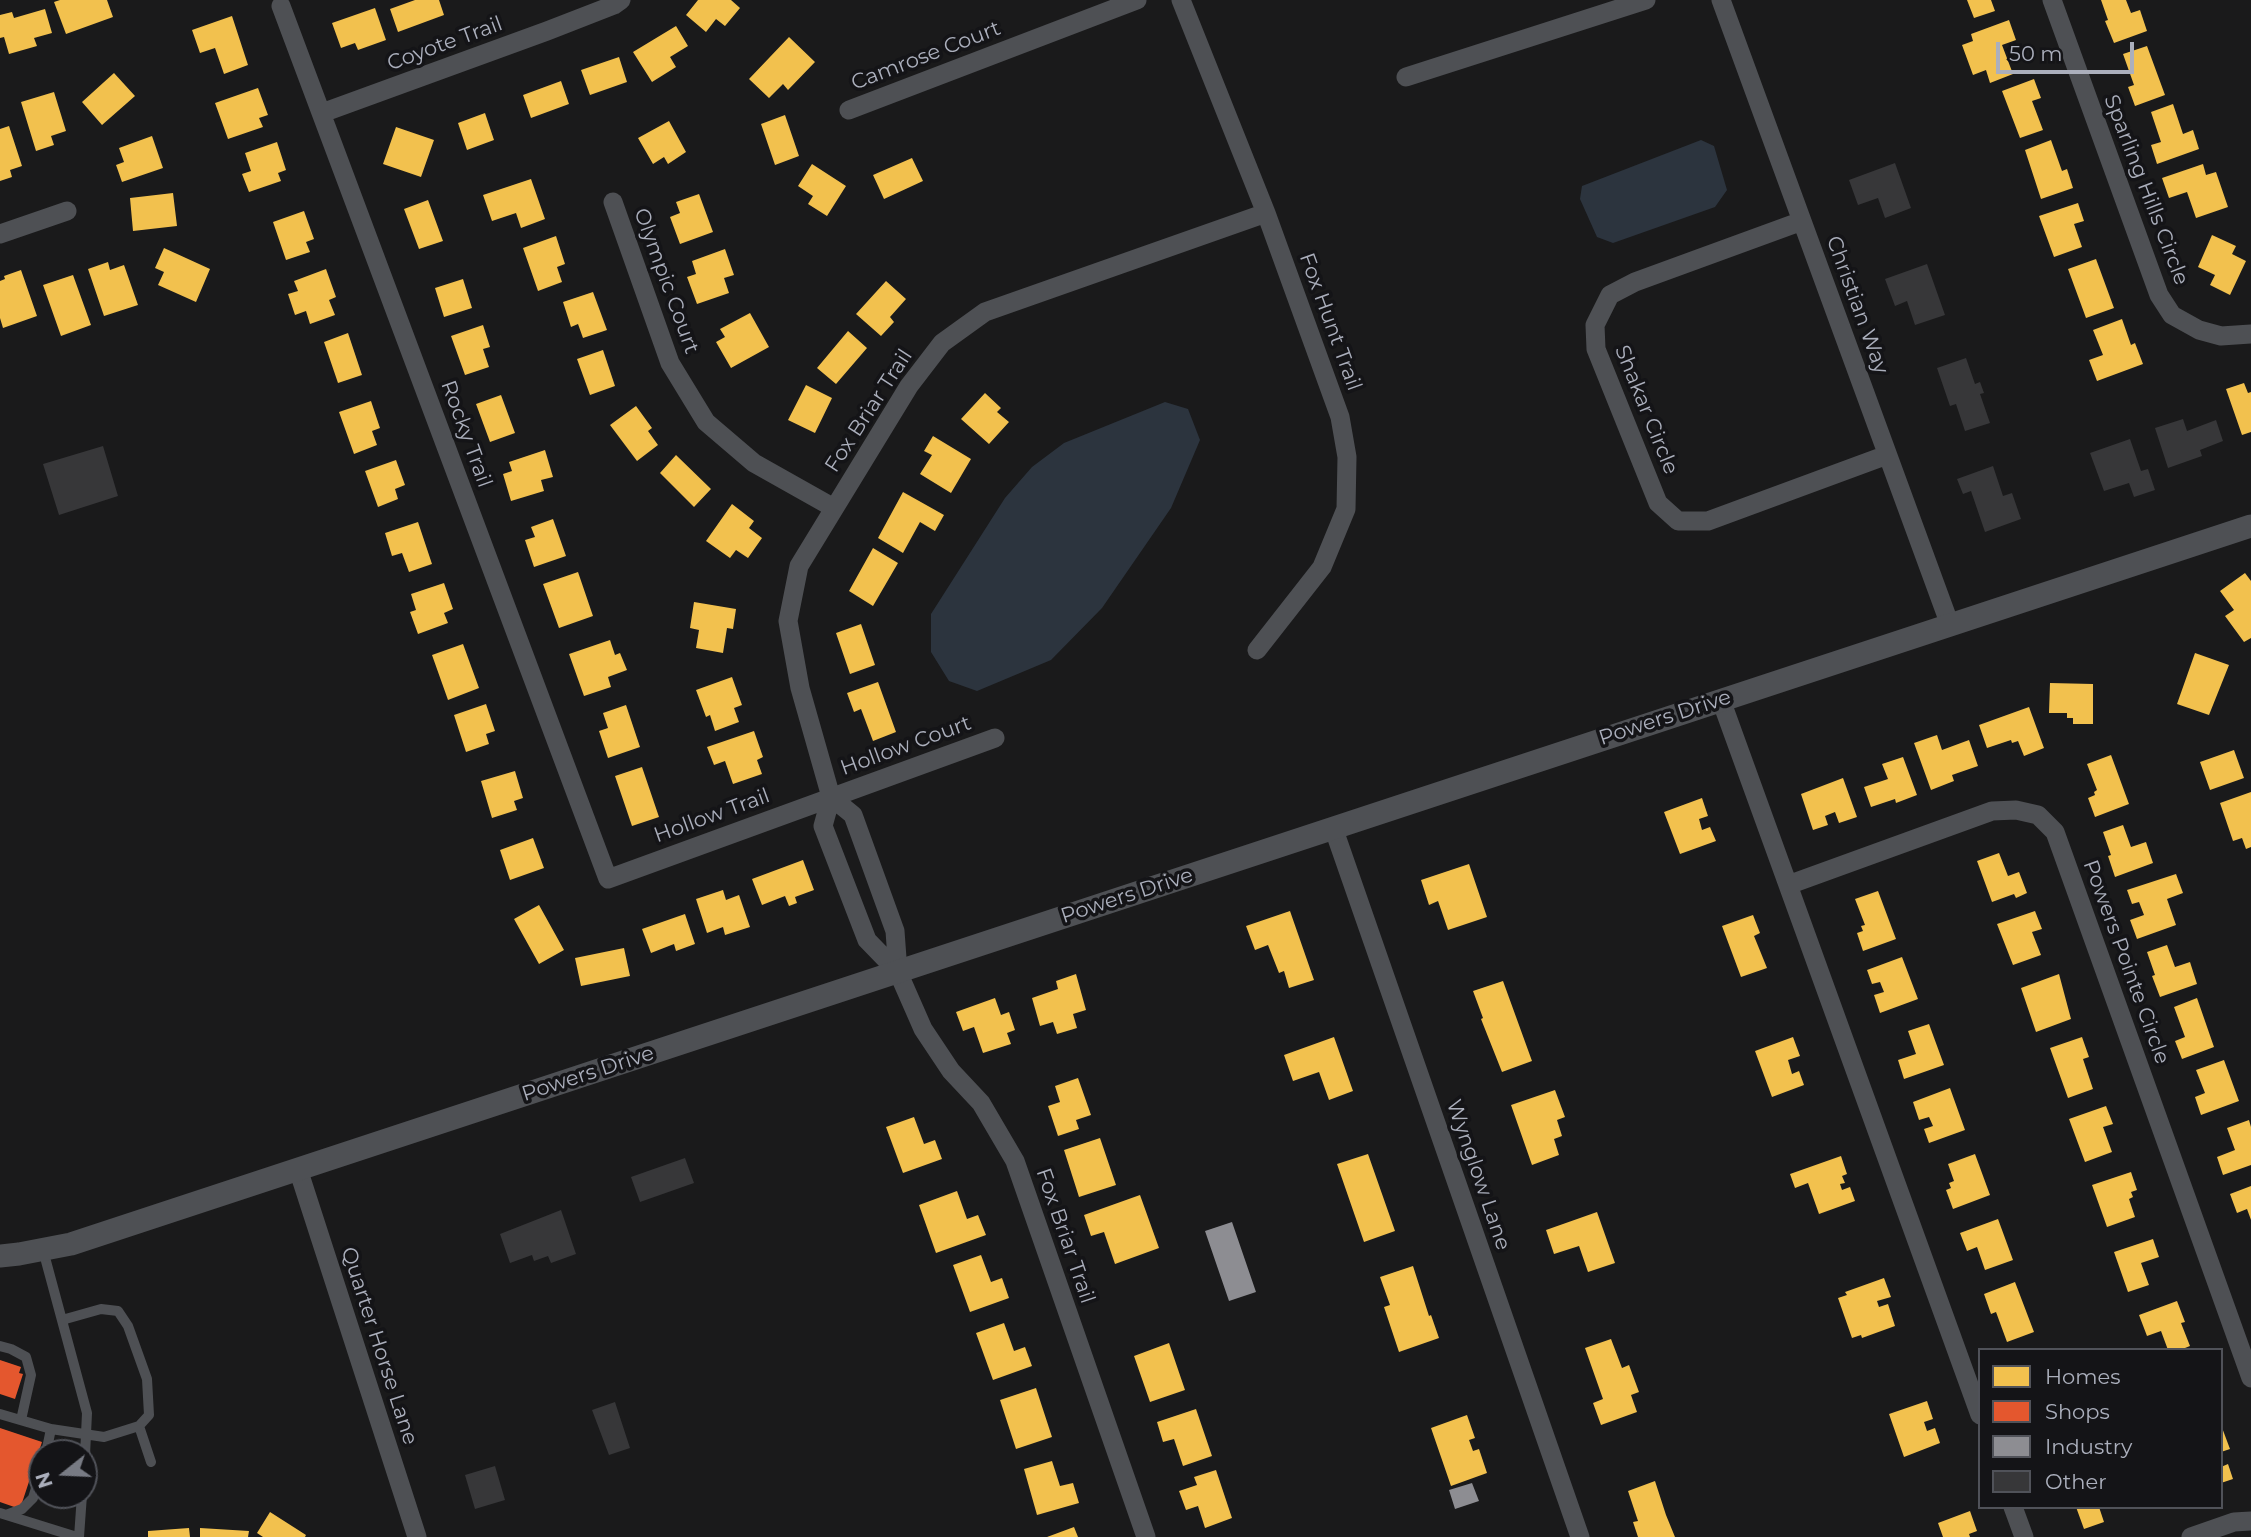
<!DOCTYPE html>
<style>
body{margin:0}
#map{position:relative;width:2251px;height:1537px;overflow:hidden;background:#1a1a1b;font-family:Montserrat,sans-serif}
canvas{display:block}
.legend{position:absolute;left:1978px;top:1348px;width:245px;height:161px;box-sizing:border-box;background:#141417;border:2px solid #505259;margin:0;padding:9px 12px;list-style:none;font-size:21px;color:#abafbc}
.legend li{display:flex;align-items:center;gap:14px;height:35px}
.legend b{width:35px;border:2px solid #505259}
.north{position:absolute;left:28px;top:1439px;width:70px;height:70px;box-sizing:border-box;background:#141417;border:2px solid #505259;border-radius:50%;rotate:252deg;font-size:19px;font-weight:700;line-height:28px;text-align:center;color:#abafbc}
.north::after{content:'';display:block;margin:auto;width:24px;height:32px;background:#787b84;clip-path:polygon(50% 0,100% 100%,50% 72%,0 100%)}
.scale{position:absolute;left:1996px;top:42px;width:138px;height:32px;box-sizing:border-box;border:4px solid #abafbc;border-top:0;padding-left:9px;font-size:21px;line-height:24px;white-space:nowrap;color:#abafbc;-webkit-text-stroke:5px #141417;paint-order:stroke}
</style>
<div id="map">
<canvas width="2251" height="1537"></canvas>
<ul class="legend">
<li><b style="height:19px;background:#f2c14e"></b>Homes</li>
<li><b style="height:19px;background:#e4572e"></b>Shops</li>
<li><b style="height:19px;background:#8d8d92"></b>Industry</li>
<li><b style="height:19px;background:#373739"></b>Other</li>
</ul>
<div class="north">N</div>
<div class="scale">50 m</div>
</div>
<script>
const context = document.querySelector('canvas').getContext('2d');
context.lineJoin = 'round';
function paint(path, color) {
  context.fillStyle = color;
  context.fill(path, 'evenodd');
}
function shape(rows) {
  const path = new Path2D();
  for (const r of rows) {
    path.moveTo(r[0], r[1]);
    for (let i = 2; i < r.length; i += 2) path.lineTo(r[i], r[i + 1]);
  }
  return path;
}
function stroke(path, color, width, dash) {
  context.strokeStyle = color;
  context.lineWidth = width;
  context.lineCap = dash ? 'butt' : 'round';
  context.setLineDash(dash || []);
  context.stroke(path);
}
function drawText(font, color, halo, rows, align = 'center') {
  context.font = font + ' Montserrat,sans-serif';
  context.lineWidth = 7;
  context.setLineDash([]);
  context.textBaseline = 'middle';
  context.strokeStyle = halo;
  context.fillStyle = color;
  for (const [text, x, y, turn = 0] of rows) {
    context.save();
    context.translate(x, y);
    context.rotate((+turn || 0) * Math.PI / 180);
    context.textAlign = isNaN(turn) ? turn : align;
    if (halo) context.strokeText(text, 0, 0);
    context.fillText(text, 0, 0);
    context.restore();
  }
}
paint(shape([
 [1701,140,1714,146,1727,190,1715,207,1613,243,1597,237,1580,199,1582,186],
 [1165,402,1188,409,1200,440,1171,508,1102,608,1051,660,977,691,949,681,931,652,931,614,1005,498,1032,467,1064,443]
]), '#2c343e');
paint(shape([
 [60,0,107,0,113,17,66,34,54,2],
 [415,0,439,0,444,15,398,32,390,9],
 [698,0,731,0,740,8,725,26,716,19,706,32,686,15],
 [1967,0,1991,0,1995,11,1974,18],
 [2101,0,2126,0,2131,13,2140,10,2147,31,2114,43,2105,21,2108,20],
 [375,8,386,40,358,50,355,43,341,48,332,23],
 [45,9,52,33,34,38,37,46,9,54,4,37,0,38,0,15,12,12,14,18],
 [232,16,248,65,224,74,215,48,200,53,192,30],
 [2009,20,2016,40,2002,45,2013,74,1990,83,1986,70,1973,75,1962,45,1973,41,1971,34],
 [676,26,688,46,670,57,676,67,652,82,633,52],
 [789,37,815,62,788,90,783,84,769,98,749,79],
 [2147,46,2165,95,2135,106,2128,87,2134,85,2123,54],
 [619,57,627,82,590,95,581,70],
 [114,73,135,96,102,125,82,102],
 [2034,79,2041,98,2032,101,2043,130,2020,138,2002,91],
 [561,81,569,104,531,118,523,95],
 [258,88,268,115,259,118,263,127,228,139,215,103],
 [54,92,66,131,51,136,54,145,36,151,21,102],
 [2173,104,2183,134,2193,130,2199,149,2157,164,2151,145,2161,142,2151,112],
 [485,113,494,140,467,150,458,123],
 [785,115,799,156,775,165,761,124],
 [669,121,686,152,668,164,664,157,653,164,638,138],
 [9,126,22,166,10,170,12,177,0,181,0,129],
 [396,127,434,140,421,177,383,164],
 [152,136,163,168,122,182,116,165,124,162,119,148],
 [2051,140,2062,171,2067,169,2073,188,2041,199,2025,150],
 [277,142,286,170,278,173,281,181,249,192,242,174,251,171,245,153],
 [912,158,923,181,884,199,873,175],
 [812,164,846,186,827,216,808,204,813,196,798,186],
 [2203,164,2206,175,2216,172,2228,207,2196,218,2187,192,2169,198,2162,178],
 [531,179,545,219,521,228,516,213,492,221,483,195],
 [173,193,177,226,133,231,130,198],
 [699,194,713,232,680,244,670,217,680,213,676,202],
 [428,200,443,241,419,249,404,209],
 [2078,203,2084,221,2074,224,2082,247,2054,257,2039,216],
 [304,211,314,239,306,242,310,252,286,260,273,222],
 [2212,235,2236,246,2232,254,2246,261,2230,295,2210,285,2215,275,2198,267],
 [556,236,565,264,557,267,562,282,538,291,523,248],
 [164,248,210,269,196,302,158,285,164,272,155,268],
 [725,249,734,275,724,278,729,293,697,304,687,277,696,274,692,261],
 [2096,259,2114,308,2086,318,2068,269],
 [108,262,110,270,124,265,138,305,104,316,88,269],
 [326,269,336,297,329,300,335,315,310,324,306,311,295,315,288,294,298,291,294,281],
 [21,270,37,316,3,328,0,318,0,281,5,279,4,276],
 [73,275,91,325,61,336,43,285],
 [463,279,472,308,444,317,435,288],
 [886,281,906,299,890,317,894,322,881,336,856,314],
 [593,292,607,330,583,338,578,324,571,327,563,302],
 [750,313,769,347,731,368,716,342,725,337,720,329],
 [2122,319,2131,345,2135,343,2143,364,2097,381,2089,360,2103,355,2093,330],
 [483,325,490,347,483,349,489,367,465,375,451,336],
 [848,331,867,348,836,384,817,368],
 [348,333,362,375,338,383,324,342],
 [603,350,615,386,590,395,577,359],
 [2244,383,2248,393,2251,392,2251,432,2242,435,2226,389],
 [806,385,832,398,815,433,788,420],
 [985,393,1001,408,997,412,1009,422,989,444,961,419],
 [501,395,515,433,490,442,476,404],
 [371,401,380,428,372,431,377,445,354,454,339,412],
 [636,406,652,428,648,431,658,445,637,461,610,425],
 [933,436,971,459,951,493,920,474,932,455,924,451],
 [545,450,553,477,541,480,544,491,511,501,503,474,512,471,509,462],
 [676,455,711,489,694,507,660,473],
 [396,460,405,485,395,489,398,499,378,507,365,471],
 [903,492,944,515,935,531,920,522,903,553,878,538],
 [732,504,754,521,749,528,762,538,748,558,736,550,730,558,706,541],
 [553,519,566,556,534,567,525,540,535,537,531,527],
 [418,522,432,564,409,572,402,553,392,556,385,533],
 [873,548,898,563,873,606,849,591],
 [578,572,593,616,559,628,543,584],
 [2245,573,2251,581,2251,638,2244,642,2225,616,2234,610,2220,591],
 [444,583,453,609,444,613,448,623,418,634,410,612,416,610,411,594],
 [694,602,736,609,733,629,727,628,723,653,696,648,699,630,690,628],
 [861,624,875,665,850,674,836,633],
 [610,640,615,655,620,653,627,670,608,677,611,687,584,696,569,654],
 [463,644,479,688,448,700,432,655],
 [2195,653,2229,665,2209,715,2177,704],
 [732,677,742,705,734,708,739,722,715,731,710,715,706,717,696,690],
 [878,682,896,732,873,741,861,709,854,712,847,693],
 [2050,683,2093,684,2093,724,2073,724,2073,718,2067,718,2067,713,2049,713],
 [486,704,495,731,486,734,489,744,466,752,454,715],
 [626,705,640,747,608,758,599,731,608,728,603,713],
 [2029,707,2044,748,2024,756,2018,741,2012,743,2011,740,1987,748,1979,725],
 [754,731,763,757,757,760,762,774,733,784,725,761,714,765,707,747],
 [1937,735,1942,750,1969,740,1978,766,1952,775,1954,781,1931,790,1914,743],
 [2234,750,2244,778,2210,790,2200,762],
 [2111,755,2129,804,2095,817,2088,798,2095,795,2094,792,2097,790,2087,764],
 [1903,757,1917,795,1896,803,1895,799,1871,807,1864,787,1888,779,1882,764],
 [642,767,659,817,632,826,615,776],
 [515,771,523,798,514,801,517,810,492,818,481,781],
 [1843,778,1857,817,1839,823,1835,812,1825,816,1828,825,1813,830,1801,794],
 [2251,792,2251,847,2246,849,2242,838,2233,841,2220,803],
 [1702,798,1708,816,1699,819,1702,830,1710,827,1716,841,1680,854,1664,812],
 [2123,825,2131,847,2146,842,2153,863,2115,877,2108,856,2111,855,2103,832],
 [533,838,544,868,510,880,500,850],
 [1999,853,2008,876,2019,872,2027,893,2016,898,2014,894,1992,902,1977,861],
 [803,860,814,890,795,897,797,903,789,906,785,896,762,905,752,879],
 [1469,864,1487,917,1448,930,1438,901,1429,905,1421,880],
 [2176,874,2183,893,2167,899,2176,925,2137,939,2130,920,2144,915,2139,902,2132,904,2127,890],
 [723,890,726,900,739,895,750,927,725,935,723,927,707,933,696,899],
 [1878,891,1896,939,1863,951,1857,933,1863,931,1861,926,1865,925,1855,899],
 [539,905,564,950,539,964,514,919],
 [1290,911,1314,980,1289,988,1284,971,1279,973,1268,945,1255,950,1246,926],
 [2035,911,2042,929,2032,932,2041,955,2013,965,1997,924],
 [685,914,695,944,676,951,674,944,651,953,642,929],
 [1753,915,1760,933,1754,936,1767,968,1741,977,1722,926],
 [2167,945,2175,967,2190,962,2197,984,2160,997,2152,976,2155,975,2147,952],
 [624,948,630,976,581,986,575,958],
 [1902,957,1918,999,1880,1013,1874,995,1884,992,1880,982,1872,984,1867,970],
 [1076,974,1086,1010,1073,1014,1077,1028,1057,1034,1053,1022,1040,1026,1032,998,1058,989,1056,981],
 [2059,974,2071,1019,2036,1032,2021,988],
 [1503,981,1532,1061,1502,1072,1481,1019,1483,1018,1473,991],
 [995,998,1001,1015,1009,1012,1015,1030,1007,1033,1011,1044,983,1053,974,1027,963,1031,956,1012],
 [2197,998,2214,1047,2182,1059,2175,1041,2185,1037,2174,1007],
 [1929,1024,1944,1065,1904,1079,1898,1060,1916,1054,1908,1031],
 [1334,1037,1353,1091,1329,1100,1319,1072,1293,1081,1284,1055],
 [1793,1037,1800,1056,1788,1060,1792,1074,1799,1071,1804,1085,1772,1097,1755,1051],
 [2082,1037,2089,1057,2083,1059,2093,1089,2068,1098,2050,1048],
 [2224,1060,2239,1101,2201,1115,2195,1097,2205,1093,2196,1070],
 [1078,1078,1091,1115,1076,1120,1079,1129,1058,1136,1048,1106,1060,1102,1055,1086],
 [1950,1088,1965,1130,1929,1143,1924,1129,1933,1126,1929,1117,1919,1120,1913,1102],
 [1555,1090,1565,1117,1557,1120,1562,1136,1554,1139,1559,1155,1532,1165,1511,1105],
 [2106,1106,2113,1124,2103,1127,2112,1152,2085,1162,2069,1119],
 [914,1117,924,1144,935,1140,942,1159,903,1173,886,1127],
 [2249,1120,2251,1127,2251,1165,2223,1175,2217,1157,2235,1150,2227,1128],
 [1100,1138,1116,1185,1079,1197,1064,1150],
 [1368,1154,1395,1231,1364,1242,1337,1164],
 [1975,1154,1990,1195,1953,1209,1946,1190,1951,1188,1949,1183,1954,1181,1948,1164],
 [1841,1156,1847,1174,1842,1176,1845,1183,1840,1184,1842,1190,1850,1187,1855,1201,1819,1214,1808,1183,1795,1188,1790,1174],
 [2131,1172,2137,1190,2131,1192,2133,1197,2129,1199,2135,1217,2107,1227,2092,1185],
 [2251,1186,2251,1220,2247,1209,2237,1213,2230,1194],
 [957,1191,967,1219,978,1215,986,1235,936,1253,919,1205],
 [1140,1195,1159,1248,1115,1264,1104,1232,1091,1236,1084,1215],
 [1597,1212,1615,1263,1588,1272,1579,1246,1554,1254,1546,1230],
 [1998,1219,2013,1260,1985,1270,1977,1247,1967,1251,1960,1233],
 [2153,1239,2159,1257,2141,1263,2149,1285,2128,1292,2114,1252],
 [981,1255,991,1282,1002,1278,1009,1298,970,1312,953,1265],
 [1413,1266,1429,1316,1431,1315,1439,1338,1399,1352,1384,1307,1390,1305,1380,1277],
 [1884,1278,1891,1297,1877,1301,1879,1307,1888,1304,1895,1326,1862,1338,1861,1335,1852,1338,1838,1298,1847,1295,1845,1292],
 [2015,1282,2034,1332,2007,1342,1996,1312,1991,1314,1984,1294],
 [2177,1301,2185,1322,2181,1323,2190,1346,2180,1350,2168,1350,2161,1331,2147,1336,2139,1315],
 [1004,1323,1014,1351,1025,1347,1032,1366,993,1380,976,1333],
 [1611,1339,1622,1368,1629,1365,1639,1392,1631,1395,1637,1412,1601,1425,1593,1403,1603,1399,1585,1348],
 [1169,1343,1185,1390,1150,1402,1134,1356],
 [1036,1388,1052,1437,1016,1449,1000,1400],
 [1927,1401,1933,1419,1924,1422,1927,1431,1935,1428,1940,1443,1904,1457,1889,1414],
 [1196,1409,1212,1456,1183,1466,1174,1439,1163,1442,1157,1422],
 [1467,1415,1475,1438,1469,1440,1473,1451,1479,1449,1487,1473,1451,1486,1431,1428],
 [2221,1425,2230,1449,2221,1452],
 [1052,1461,1060,1486,1073,1483,1079,1503,1037,1515,1024,1469],
 [2228,1464,2233,1479,2221,1483,2221,1467],
 [1216,1470,1232,1518,1205,1528,1198,1506,1186,1510,1179,1491,1197,1485,1194,1477],
 [1655,1481,1666,1515,1675,1537,1638,1537,1633,1522,1638,1521,1628,1491],
 [2076,1507,2099,1507,2104,1522,2084,1529],
 [1970,1511,1977,1531,1969,1534,1970,1537,1943,1537,1938,1523],
 [270,1512,306,1535,305,1537,263,1537,257,1533],
 [1074,1527,1078,1537,1047,1537],
 [189,1528,190,1537,148,1537,148,1531],
 [200,1528,249,1531,248,1537,200,1537]
]), '#f2c14e');
paint(shape([
 [0,1360,21,1367,19,1373,23,1374,15,1399,0,1394],
 [0,1428,42,1442,20,1509,0,1502]
]), '#e4572e');
paint(shape([
 [1232,1222,1256,1292,1229,1301,1205,1231],
 [1472,1483,1479,1501,1455,1509,1449,1490]
]), '#8d8d92');
paint(shape([
 [1895,163,1911,208,1885,218,1878,198,1858,205,1849,180],
 [1927,264,1945,315,1915,325,1907,301,1895,306,1885,279],
 [1966,358,1975,384,1980,382,1984,393,1980,394,1990,423,1965,431,1956,404,1950,406,1937,368],
 [2183,419,2187,431,2216,420,2223,441,2200,450,2202,456,2168,468,2155,428],
 [2130,439,2141,471,2148,469,2155,490,2134,497,2129,483,2104,491,2090,453],
 [103,446,118,496,59,515,43,464],
 [1993,466,2003,496,2012,493,2021,519,1985,532,1971,491,1963,494,1957,479],
 [685,1158,694,1183,640,1202,631,1177],
 [561,1210,576,1254,551,1263,548,1256,534,1261,532,1255,510,1263,500,1234],
 [615,1402,630,1448,609,1455,592,1410],
 [495,1466,505,1500,475,1509,465,1475]
]), '#373739');
stroke(shape([
 [43,1250,87,1413,84,1476],
 [0,1346,11,1349,26,1357,31,1375,21,1420],
 [0,1414,51,1429,104,1437,139,1426,149,1415,147,1379,128,1326,118,1311,101,1309,62,1320],
 [139,1426,151,1462],
 [46,1453,51,1429],
 [0,1513,77,1537],
 [6,1515,22,1509,33,1498,42,1469],
 [79,1537,82,1495]
]), '#4e5054', 10);
stroke(shape([
 [1181,0,1266,213,1340,417,1347,457,1346,509,1322,567,1257,650],
 [1721,0,1950,625],
 [2052,0,2159,295,2172,315,2199,330,2221,336,2251,334],
 [281,6,608,879,995,738],
 [1406,77,1646,0],
 [849,110,1137,0],
 [322,113,547,31,614,5,621,0],
 [613,202,670,363,706,422,754,463,834,508],
 [1802,221,1635,282,1610,295,1595,325,1596,349,1658,503,1678,521,1708,521,1887,455],
 [0,234,67,211],
 [1721,700,1980,1415],
 [831,797,853,815,895,931,898,972,923,1029,951,1071,981,1103,1015,1161,1146,1537],
 [1333,827,1580,1537],
 [1788,885,1992,811,2016,810,2038,815,2055,832,2251,1378],
 [898,972,867,940,823,826,831,797,800,688,788,621,799,566,909,386,942,343,985,312,1266,213],
 [298,1169,417,1537],
 [2013,1507,2024,1537],
 [2191,1537,2234,1522,2251,1521]
]), '#4e5054', 19);
stroke(shape([
 [0,1256,19,1254,71,1244,2251,526]
]), '#4e5054', 23);
drawText('21px', '#abafbc', '#141417', [
 ["Coyote Trail",445,44,-20],
 ["Camrose Court",926,56,-21],
 ["Sparling Hills Circle",2146,190,69],
 ["Olympic Court",666,281,70],
 ["Christian Way",1857,305,70],
 ["Fox Hunt Trail",1330,322,70],
 ["Shakar Circle",1646,410,68],
 ["Fox Briar Trail",869,411,-57],
 ["Rocky Trail",466,434,70],
 ["Powers Drive",1665,718,-18],
 ["Hollow Court",906,746,-20],
 ["Hollow Trail",712,816,-20],
 ["Powers Drive",1127,896,-18],
 ["Powers Pointe Circle",2126,962,70],
 ["Powers Drive",588,1074,-18],
 ["Wynglow Lane",1478,1175,71],
 ["Fox Briar Trail",1065,1236,71],
 ["Quarter Horse Lane",379,1346,72]
]);
</script>
